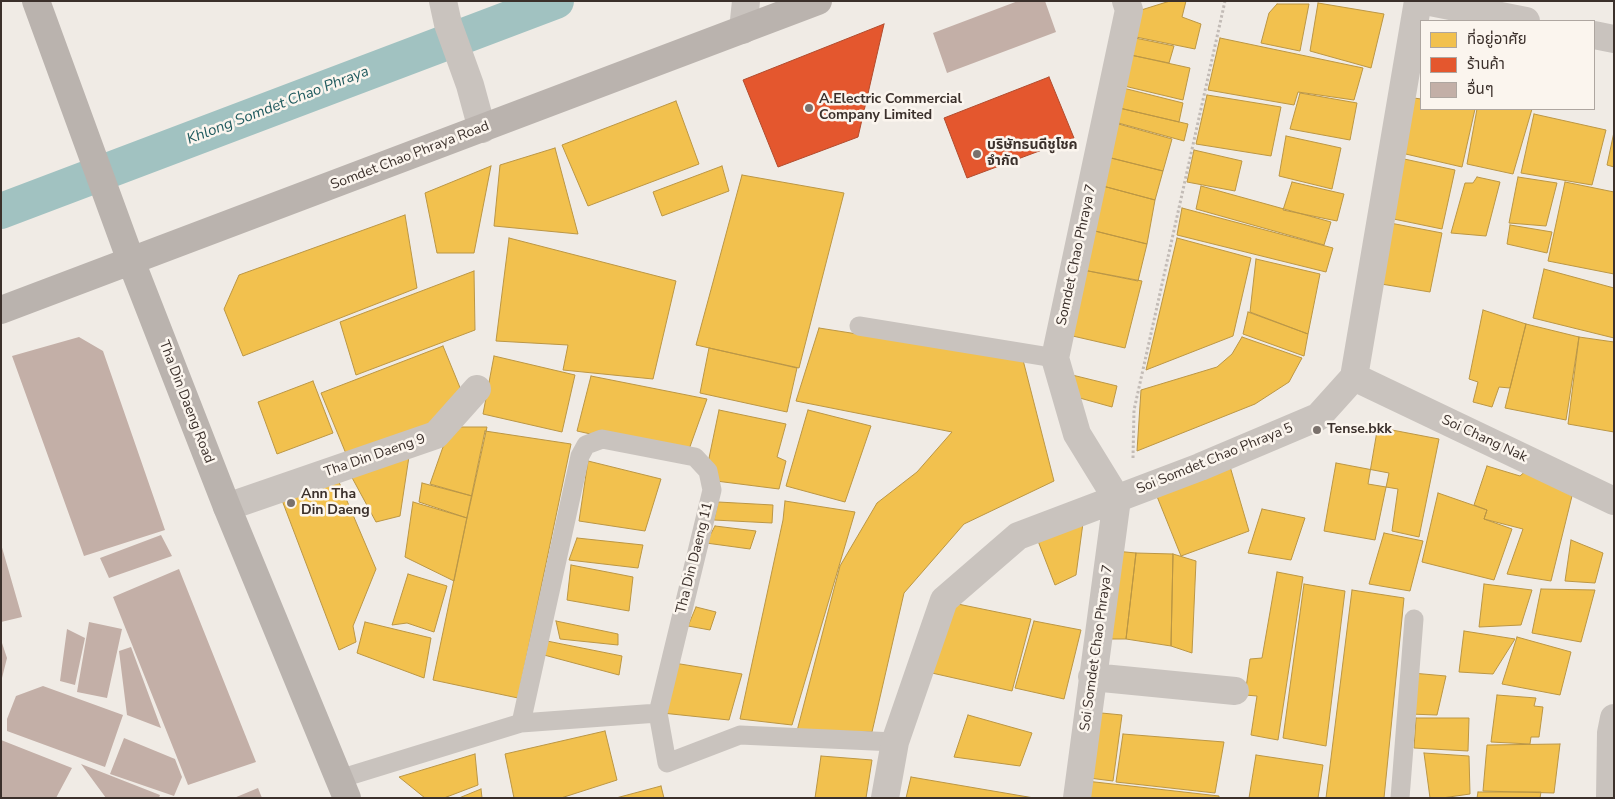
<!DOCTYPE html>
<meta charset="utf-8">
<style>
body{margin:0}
#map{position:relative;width:1615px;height:799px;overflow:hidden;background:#f0ebe5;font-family:"Nunito Sans","Noto Sans Thai",sans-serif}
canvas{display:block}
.frame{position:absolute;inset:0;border:2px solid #3b302b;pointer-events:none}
.legend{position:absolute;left:1420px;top:20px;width:175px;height:90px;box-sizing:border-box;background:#fbf5ee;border:1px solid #aea6a0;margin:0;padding:6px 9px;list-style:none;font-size:15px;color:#3b302b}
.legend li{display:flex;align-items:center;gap:10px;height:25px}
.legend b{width:25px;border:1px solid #aea6a0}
</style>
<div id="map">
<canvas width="1615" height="799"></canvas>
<div class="frame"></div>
<ul class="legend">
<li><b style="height:14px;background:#f2c14e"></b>ที่อยู่อาศัย</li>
<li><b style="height:14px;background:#e4572e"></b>ร้านค้า</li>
<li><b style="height:14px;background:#c3afa7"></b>อื่นๆ</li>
</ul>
</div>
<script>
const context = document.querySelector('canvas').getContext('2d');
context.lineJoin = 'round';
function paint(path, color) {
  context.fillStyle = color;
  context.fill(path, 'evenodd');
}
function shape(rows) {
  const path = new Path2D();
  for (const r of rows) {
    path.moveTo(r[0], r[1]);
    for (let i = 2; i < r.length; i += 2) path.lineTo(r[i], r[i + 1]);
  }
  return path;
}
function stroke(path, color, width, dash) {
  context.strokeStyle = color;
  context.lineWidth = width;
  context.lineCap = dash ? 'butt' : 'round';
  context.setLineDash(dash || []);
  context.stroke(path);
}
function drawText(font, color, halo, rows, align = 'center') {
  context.font = font + ' "Nunito Sans","Noto Sans Thai",sans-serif';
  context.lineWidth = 5;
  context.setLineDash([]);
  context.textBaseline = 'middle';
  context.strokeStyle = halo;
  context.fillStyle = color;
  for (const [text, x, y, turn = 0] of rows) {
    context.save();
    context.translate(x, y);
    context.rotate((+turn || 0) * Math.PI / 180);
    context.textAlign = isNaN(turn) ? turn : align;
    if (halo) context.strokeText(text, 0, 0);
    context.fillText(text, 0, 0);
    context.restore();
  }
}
const homes = shape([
 [1170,1,1186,1,1182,17,1201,24,1195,49,1131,36,1138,11,1170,1],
 [1318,3,1384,14,1371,68,1310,51,1318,3],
 [1277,4,1309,4,1300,51,1261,43,1269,13,1277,4],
 [1130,37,1174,46,1169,63,1126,54,1130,37],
 [1220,38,1363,68,1354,100,1298,92,1294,105,1208,90,1220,38],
 [1126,54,1190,68,1183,100,1120,85,1126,54],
 [1119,87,1183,103,1179,122,1115,107,1119,87],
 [1300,93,1357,103,1350,140,1290,129,1300,93],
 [1207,95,1281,107,1271,156,1196,144,1207,95],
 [1407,97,1421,99,1421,109,1475,109,1462,167,1397,152,1407,97],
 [676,101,699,164,588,206,562,145,676,101],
 [1115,107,1188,124,1184,141,1111,121,1115,107],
 [1477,109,1532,109,1513,174,1467,164,1477,109],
 [1534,114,1606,130,1592,185,1521,173,1534,114],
 [1115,123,1172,139,1163,171,1107,157,1115,123],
 [1614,132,1614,167,1607,165,1614,132],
 [1286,136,1341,148,1332,189,1279,176,1286,136],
 [555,148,578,234,494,226,500,165,555,148],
 [1194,150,1242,161,1235,191,1187,182,1194,150],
 [1107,157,1163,171,1155,200,1099,185,1107,157],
 [1395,157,1455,170,1442,229,1384,217,1395,157],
 [491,166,474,253,437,253,425,193,491,166],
 [722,166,729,191,662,216,653,192,722,166],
 [742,175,844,193,799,368,696,345,742,175],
 [1477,177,1500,182,1486,236,1451,233,1465,183,1473,183,1477,177],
 [1518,177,1557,183,1546,226,1509,223,1518,177],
 [1292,182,1344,194,1337,221,1283,210,1292,182],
 [1565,182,1614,192,1614,274,1548,261,1565,182],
 [1099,185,1155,200,1147,244,1087,229,1099,185],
 [1201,186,1331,222,1324,245,1196,209,1201,186],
 [1182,208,1333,248,1326,272,1177,235,1182,208],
 [405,215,417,288,243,356,224,309,239,275,405,215],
 [1385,222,1442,233,1430,292,1375,283,1385,222],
 [1510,225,1552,232,1547,253,1507,244,1510,225],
 [1087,229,1147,244,1138,281,1078,269,1087,229],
 [509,238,676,281,653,379,563,370,568,345,496,341,509,238],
 [1177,238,1251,258,1233,336,1146,370,1177,238],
 [1256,259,1320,274,1308,334,1250,312,1256,259],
 [1078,269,1142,281,1125,348,1064,334,1078,269],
 [1544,269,1614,288,1614,338,1533,318,1544,269],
 [474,271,475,330,356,375,340,322,474,271],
 [1483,310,1526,324,1510,388,1499,387,1492,407,1473,402,1478,382,1469,379,1483,310],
 [1248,312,1308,334,1304,356,1243,334,1248,312],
 [1526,324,1579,337,1566,420,1505,408,1526,324],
 [819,328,1023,360,1054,481,964,524,904,593,872,732,797,731,840,566,877,503,917,472,952,432,796,401,819,328],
 [1242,337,1302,358,1289,382,1255,404,1137,451,1141,390,1217,367,1232,354,1242,337],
 [1579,337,1614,342,1614,432,1568,424,1579,337],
 [443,346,461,390,435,430,349,461,321,393,443,346],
 [709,348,797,368,787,412,700,393,709,348],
 [494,356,575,375,562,432,483,414,494,356],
 [1064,373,1117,386,1112,407,1069,395,1064,373],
 [591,376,707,399,687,455,577,431,591,376],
 [313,381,333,433,277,454,258,402,313,381],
 [719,410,786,424,777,457,786,461,779,489,716,481,708,463,719,410],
 [808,410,871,426,845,502,786,486,808,410],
 [450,427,487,427,472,496,430,484,450,427],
 [1392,430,1439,439,1419,537,1392,531,1398,489,1368,484,1377,431,1389,433,1392,430],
 [485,431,571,444,518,698,433,680,485,431],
 [410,450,400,516,376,522,349,472,410,450],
 [588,461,661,479,645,531,579,521,588,461],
 [1229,463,1249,531,1181,556,1154,489,1229,463],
 [1336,463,1389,473,1375,540,1324,531,1336,463],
 [1487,466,1520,476,1528,469,1572,496,1551,581,1507,574,1523,529,1484,519,1487,510,1474,505,1487,466],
 [336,475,376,569,353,626,356,642,339,650,280,495,336,475],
 [422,483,472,496,467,518,419,502,422,483],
 [1438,493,1487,510,1484,519,1512,529,1494,580,1422,562,1438,493],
 [785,501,855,512,792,725,740,719,783,520,785,501],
 [413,502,467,518,454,581,405,557,413,502],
 [718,502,773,505,772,523,714,520,718,502],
 [1262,509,1305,518,1291,560,1248,553,1262,509],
 [1083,523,1076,575,1055,585,1038,541,1083,523],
 [715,526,756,531,750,549,706,543,715,526],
 [1384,533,1423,541,1410,591,1369,584,1384,533],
 [577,538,643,545,638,568,569,560,577,538],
 [1571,540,1603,553,1595,583,1565,581,1571,540],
 [1115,551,1136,553,1126,639,1102,639,1115,551],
 [1136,553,1173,554,1171,646,1126,639,1136,553],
 [1173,554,1196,561,1192,653,1171,646,1173,554],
 [571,565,633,577,629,611,567,600,571,565],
 [1277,572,1303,577,1278,740,1251,735,1257,696,1245,695,1250,659,1262,658,1277,572],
 [408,574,447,586,434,632,407,623,392,625,408,574],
 [1304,584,1345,591,1326,746,1283,738,1304,584],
 [1484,584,1532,590,1521,625,1479,627,1484,584],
 [1541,589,1595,590,1581,642,1532,633,1541,589],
 [1352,590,1404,598,1384,798,1326,798,1352,590],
 [948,602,1031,619,1012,691,923,671,948,602],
 [696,607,716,612,710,630,688,626,696,607],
 [556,621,618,634,618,645,560,639,556,621],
 [1034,621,1081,630,1064,699,1015,688,1034,621],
 [365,622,431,638,424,678,357,653,365,622],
 [1464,631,1515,639,1493,674,1459,672,1464,631],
 [1517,637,1571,652,1560,695,1502,684,1517,637],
 [547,641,622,656,619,675,544,655,547,641],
 [674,663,742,674,729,720,662,713,674,663],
 [1412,673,1446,676,1437,715,1409,714,1412,673],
 [1497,695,1536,698,1534,706,1543,707,1539,737,1531,737,1530,744,1491,742,1497,695],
 [1091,712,1122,715,1113,781,1081,777,1091,712],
 [968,715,1032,733,1020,766,954,757,968,715],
 [1416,718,1469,718,1468,751,1414,748,1416,718],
 [605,731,617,780,561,798,514,798,505,754,605,731],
 [1123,734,1224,742,1215,793,1116,782,1123,734],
 [1560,744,1554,793,1483,791,1487,745,1560,744],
 [1424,753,1469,756,1470,794,1442,798,1430,798,1424,753],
 [475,754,478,785,444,798,425,798,399,777,475,754],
 [1256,755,1323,765,1318,798,1249,798,1256,755],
 [821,756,872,760,866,798,815,798,821,756],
 [911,777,1034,798,906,798,911,777],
 [1086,781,1219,796,1219,798,1083,798,1086,781],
 [661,786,664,798,616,798,661,786],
 [481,789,482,798,459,798,481,789],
 [1478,792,1541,792,1540,798,1477,798,1478,792]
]);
paint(homes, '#f2c14e');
stroke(homes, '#bb9644', 1);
const shops = shape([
 [884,24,858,137,778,167,743,80,884,24],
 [1049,77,1074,138,967,178,944,118,1049,77]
]);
paint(shops, '#e4572e');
stroke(shops, '#b14b2d', 1);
stroke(shape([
 [1,211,556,1]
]), '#a1c2c1', 36);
paint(shape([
 [1018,1,1045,1,1056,32,947,73,933,33],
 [79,337,103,351,165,530,84,556,12,356],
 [161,535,172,556,109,578,100,558],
 [1,544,22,617,1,622],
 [179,569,256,762,188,785,113,597],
 [89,622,122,629,107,698,77,692],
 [67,629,85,638,75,685,60,681],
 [2,643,7,658,2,678,1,678],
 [131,647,161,728,127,715,119,651],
 [43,686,123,715,105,767,7,731,7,719,16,696],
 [124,738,175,759,182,777,174,796,110,774],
 [1,740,72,768,56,798,1,798],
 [81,764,160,795,159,798,106,798],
 [258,788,262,798,234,798]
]), '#c3afa7');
stroke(shape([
 [1133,458,1134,410,1225,1]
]), '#c2bbb6', 3, [2.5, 2.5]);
stroke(shape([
 [859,326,1055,358],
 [658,713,667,763,740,735,895,742],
 [339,779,521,723,658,713,712,490,708,471,695,457,602,439,586,445,580,456,521,723],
 [1400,798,1414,619]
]), '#c9c3be', 19);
stroke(shape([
 [443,1,448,24,470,85,482,129],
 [1425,1,1526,21],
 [743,30,746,1],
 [1594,35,1614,39],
 [1354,377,1614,501],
 [227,507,436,435,477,389],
 [1092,677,1235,691],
 [885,798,895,742,944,600,1018,536,1200,467,1318,417,1354,377,1418,1],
 [1077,798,1117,499,1077,434,1055,358,1129,10,1126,1],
 [1610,798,1611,733,1614,718]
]), '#c9c3be', 28);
stroke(shape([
 [36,1,131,261,227,507,347,798],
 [1,310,818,1]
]), '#bab3ae', 28);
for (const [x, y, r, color] of [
 [809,108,5,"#7a716c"],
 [977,154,5,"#7a716c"],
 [1317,430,5,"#7a716c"],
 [291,503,5,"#7a716c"]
]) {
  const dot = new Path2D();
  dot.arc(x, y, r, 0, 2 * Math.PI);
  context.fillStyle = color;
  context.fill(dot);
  stroke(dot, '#fbf5ee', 2);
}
drawText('bold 14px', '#3b302b', '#fbf5ee', [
 ["A.Electric Commercial",819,100],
 ["Company Limited",819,116],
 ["บริษัทธนดีชูโชค",987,146],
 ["จำกัด",987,162],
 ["Tense.bkk",1327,430],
 ["Ann Tha",301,495],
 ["Din Daeng",301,511]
], 'left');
drawText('14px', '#3b302b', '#fbf5ee', [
 ["Somdet Chao Phraya Road",410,156,-21],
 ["Somdet Chao Phraya 7",1077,255,-78],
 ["Tha Din Daeng Road",186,402,69],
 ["Soi Chang Nak",1484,439,25],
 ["Tha Din Daeng 9",375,456,-19],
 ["Soi Somdet Chao Phraya 5",1215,459,-22],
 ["Tha Din Daeng 11",695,558,-76],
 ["Soi Somdet Chao Phraya 7",1097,648,-82]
]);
drawText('italic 15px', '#1f5a5e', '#fbf5ee', [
 ["Khlong Somdet Chao Phraya",278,106,-21]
]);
</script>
